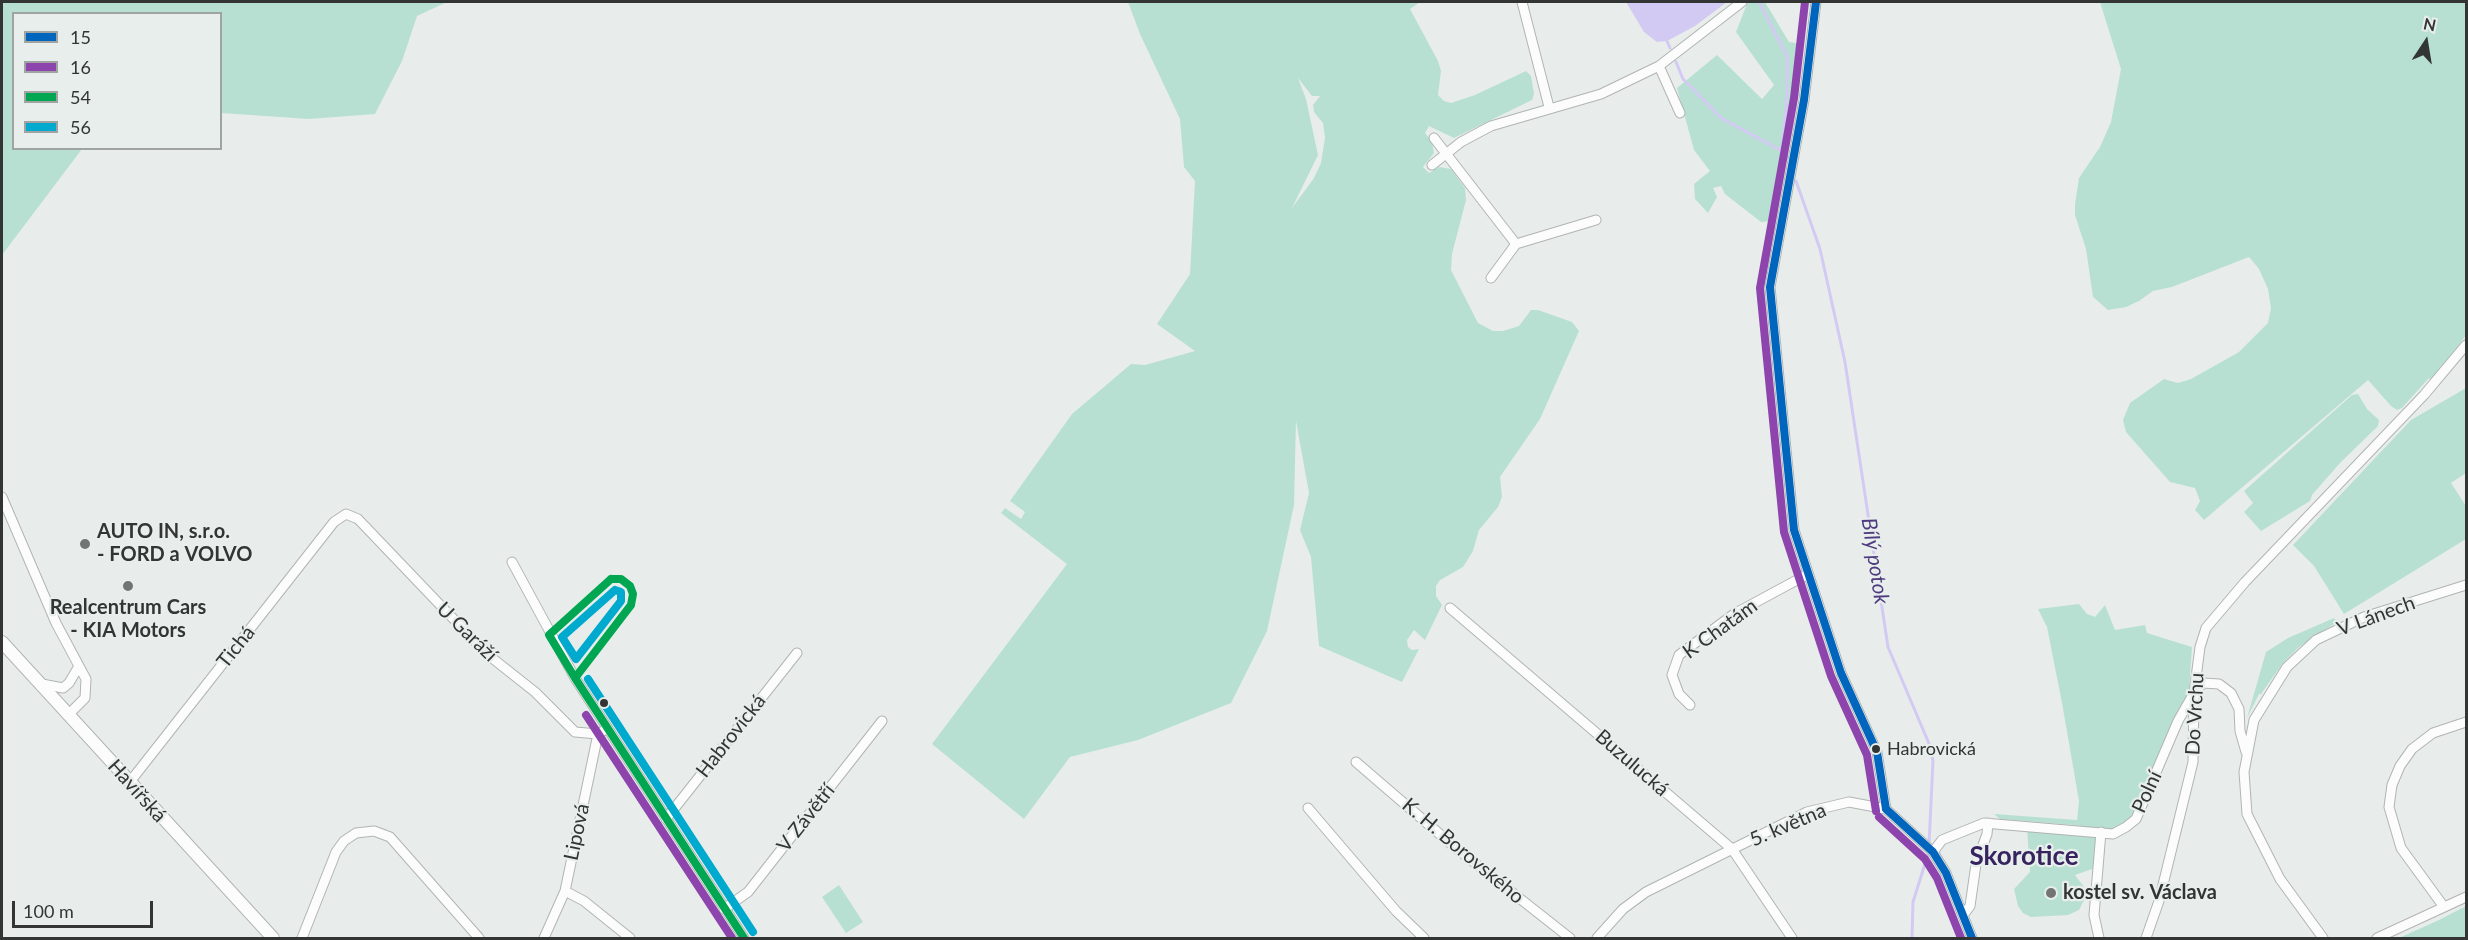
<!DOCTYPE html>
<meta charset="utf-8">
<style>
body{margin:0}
#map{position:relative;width:2468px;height:940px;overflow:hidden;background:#e8edeb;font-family:Lato,sans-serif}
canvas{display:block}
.frame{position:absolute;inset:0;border:3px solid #333534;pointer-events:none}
.legend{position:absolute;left:12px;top:12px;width:210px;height:138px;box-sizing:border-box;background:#e7eeeb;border:2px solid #9fa4a2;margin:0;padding:8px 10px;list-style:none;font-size:18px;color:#333534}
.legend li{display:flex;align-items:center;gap:12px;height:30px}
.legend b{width:30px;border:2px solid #9fa4a2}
.north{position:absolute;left:2396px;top:12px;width:60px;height:60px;-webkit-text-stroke:4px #e7eeeb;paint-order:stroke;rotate:12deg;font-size:16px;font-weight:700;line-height:24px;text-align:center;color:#333534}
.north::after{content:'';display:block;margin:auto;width:21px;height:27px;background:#333534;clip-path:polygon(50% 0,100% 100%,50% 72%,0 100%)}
.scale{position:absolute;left:12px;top:901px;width:141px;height:27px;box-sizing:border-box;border:3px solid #333534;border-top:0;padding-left:8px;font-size:18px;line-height:21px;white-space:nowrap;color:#333534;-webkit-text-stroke:4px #e7eeeb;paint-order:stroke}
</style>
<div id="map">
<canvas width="2468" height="940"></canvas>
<div class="frame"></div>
<ul class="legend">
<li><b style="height:8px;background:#0065bd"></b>15</li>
<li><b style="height:8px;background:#8e44ad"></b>16</li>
<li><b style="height:8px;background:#00a651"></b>54</li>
<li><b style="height:8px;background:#00a9ce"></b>56</li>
</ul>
<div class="north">N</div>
<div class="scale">100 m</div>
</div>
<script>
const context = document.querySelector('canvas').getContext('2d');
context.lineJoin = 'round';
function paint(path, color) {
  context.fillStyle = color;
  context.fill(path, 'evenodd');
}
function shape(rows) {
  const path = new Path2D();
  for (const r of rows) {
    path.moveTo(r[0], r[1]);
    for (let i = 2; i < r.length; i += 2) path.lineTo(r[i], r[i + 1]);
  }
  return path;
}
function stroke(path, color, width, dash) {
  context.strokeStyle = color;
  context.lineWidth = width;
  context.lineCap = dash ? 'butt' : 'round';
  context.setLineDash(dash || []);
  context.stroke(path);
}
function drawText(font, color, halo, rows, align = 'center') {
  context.font = font + ' Lato,sans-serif';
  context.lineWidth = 4.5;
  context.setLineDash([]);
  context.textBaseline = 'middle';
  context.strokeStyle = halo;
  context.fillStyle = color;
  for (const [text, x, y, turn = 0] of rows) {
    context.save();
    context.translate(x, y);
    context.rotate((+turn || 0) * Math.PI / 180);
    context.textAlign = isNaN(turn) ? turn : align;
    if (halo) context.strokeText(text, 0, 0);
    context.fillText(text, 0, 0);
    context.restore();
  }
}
paint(shape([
 [2,2,447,2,417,16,402,61,375,114,309,119,221,113,220,14,14,14,14,148,82,149,2,255],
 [1128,2,1420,2,1410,9,1438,61,1441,71,1438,95,1444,101,1451,103,1475,95,1526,71,1531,76,1534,94,1532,100,1454,138,1429,126,1425,133,1432,142,1434,153,1423,167,1429,173,1439,167,1451,169,1465,188,1466,200,1452,254,1451,270,1478,323,1493,331,1503,331,1519,326,1531,310,1538,310,1572,322,1579,331,1540,419,1500,477,1502,497,1498,507,1479,530,1473,551,1463,567,1440,580,1436,586,1436,596,1442,605,1425,640,1414,630,1407,640,1408,647,1412,650,1419,649,1402,682,1319,646,1311,557,1300,530,1309,493,1296,421,1294,505,1267,631,1231,703,1138,740,1070,757,1024,819,932,744,1067,564,1001,513,1005,508,1021,519,1025,512,1010,501,1072,414,1131,364,1145,365,1195,351,1157,324,1190,274,1195,181,1184,167,1180,119,1140,34],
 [1298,78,1312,96,1320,96,1313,105,1314,112,1323,123,1325,138,1321,163,1314,178,1292,208,1318,155,1306,99],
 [1750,2,1765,2,1789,42,1796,43,1801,54,1798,96,1771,229,1772,221,1761,222,1725,194,1721,186,1713,188,1717,197,1708,213,1695,199,1694,184,1710,171,1694,150,1677,88,1717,55,1762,99,1774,85,1736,32,1747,4],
 [2100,2,2466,2,2466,335,2442,369,2433,378,2428,379,2402,408,2397,410,2391,406,2368,380,2204,520,2195,510,2200,501,2195,488,2170,482,2126,432,2123,420,2130,403,2164,379,2178,383,2191,379,2239,352,2268,323,2271,308,2268,289,2259,269,2249,257,2172,287,2153,291,2139,301,2126,307,2108,310,2093,297,2086,249,2075,215,2075,204,2079,178,2100,147,2111,122,2121,69],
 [2466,388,2466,473,2451,483,2466,506,2466,539,2344,614,2314,566,2293,545,2411,420],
 [2358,394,2367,409,2379,420,2378,426,2340,463,2312,495,2310,501,2261,531,2244,512,2253,503,2244,491,2352,395],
 [2079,604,2087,614,2095,617,2105,605,2115,630,2145,625,2147,633,2192,647,2189,690,2132,817,2125,826,2111,831,2075,825,2000,819,1994,814,2077,820,2079,801,2062,703,2047,627,2038,609],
 [2334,618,2337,622,2299,647,2283,663,2261,694,2259,694,2247,718,2266,652,2288,638],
 [2027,828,2099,835,2095,868,2075,875,2084,887,2084,898,2093,903,2084,900,2079,910,2068,915,2031,917,2023,913,2018,906,2014,889,2030,872],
 [839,885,863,922,846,933,822,897],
 [2466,906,2466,938,2399,938,2439,920]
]), '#b8e0d2');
paint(shape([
 [1626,2,1727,2,1695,26,1667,41,1657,42,1644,32]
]), '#d2caf2');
stroke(shape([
 [1759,2,1787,56,1787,95,1782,151,1788,158],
 [1667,41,1670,48],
 [1676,62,1683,79,1721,118,1782,151],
 [1796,181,1820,249,1845,362,1888,647,1930,746,1933,761,1929,845],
 [1912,938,1913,902,1929,851]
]), '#d2caf2', 3);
const minor = shape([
 [1522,2,1549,107],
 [1816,2,1804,100,1770,287,1794,530,1841,673,1877,752,1886,809],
 [1680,113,1659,66,1742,2],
 [1434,138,1516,244],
 [1432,165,1461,142,1491,126,1601,94,1659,66],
 [1491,278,1516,244,1596,220],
 [2,497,56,623,86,679,85,698,68,715],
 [512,562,575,678,744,938],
 [1450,608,1732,849,1792,938],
 [42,684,63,688,69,683,79,666],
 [1690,705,1679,694,1672,675,1679,655,1734,614,1808,574],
 [1356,762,1457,849,1570,938],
 [129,783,334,522,346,514,358,519,487,654,535,692,575,732,598,734],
 [1308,808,1396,911,1424,938],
 [666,819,797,653],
 [1933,852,1942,840,1984,823,2113,834,2126,827,2136,819,2178,721,2194,693,2203,683,2219,684,2231,693,2239,709,2240,731,2246,752],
 [565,891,584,901,630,938],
 [2444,907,2401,848,2389,807,2392,785,2400,766,2412,749,2433,733,2466,722],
 [724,909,748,892,882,721],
 [1964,914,1970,906,1976,864,1987,834,1988,823],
 [302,938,336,852,344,841,356,833,374,831,390,837,479,938],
 [544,938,565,891,598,734,603,731],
 [1597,938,1623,909,1646,892,1807,812,1849,802,1886,809,1933,852,1946,873,1972,938],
 [2099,938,2094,915,2101,832],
 [2146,938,2159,901,2193,762,2194,693,2200,647,2206,628,2245,582,2424,395,2466,345],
 [2323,938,2280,879,2247,814,2244,772,2254,720,2287,667,2316,640,2364,617,2466,585],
 [2377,938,2466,897]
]);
const major = shape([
 [2,642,273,938]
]);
stroke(minor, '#b0b4b2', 11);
stroke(major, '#b0b4b2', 14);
stroke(minor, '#fcfcfc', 9);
stroke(major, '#fcfcfc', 12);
stroke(shape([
 [1816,2,1804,100,1770,287,1794,530,1841,673,1877,752,1886,809],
 [1886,809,1933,852,1946,873,1972,938]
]), '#0065bd', 8);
stroke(shape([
 [1805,2,1794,98,1760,288,1784,532,1831,676,1867,755,1876,811],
 [586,715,732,938],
 [1879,817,1925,859,1937,878,1961,938]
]), '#8e44ad', 8);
stroke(shape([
 [611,579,621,579,630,586,633,594,631,605,575,678,549,635,611,579],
 [575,678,744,938]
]), '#00a651', 8);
stroke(shape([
 [615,590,621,592,621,601,576,659,562,637,615,590],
 [588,679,753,932]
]), '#00a9ce', 8);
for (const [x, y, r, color] of [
 [85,544,6,"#727574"],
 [128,586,6,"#727574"],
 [604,703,5,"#333534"],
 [1876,749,5,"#333534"],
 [2051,893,6,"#727574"]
]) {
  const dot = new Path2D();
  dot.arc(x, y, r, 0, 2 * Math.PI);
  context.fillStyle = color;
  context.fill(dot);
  stroke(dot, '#e7eeeb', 2);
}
drawText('18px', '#333534', '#e7eeeb', [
 ["Habrovická",1887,749]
], 'left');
drawText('bold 20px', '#333534', '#e7eeeb', [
 ["AUTO IN, s.r.o.",97,532],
 ["- FORD a VOLVO",97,555],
 ["Realcentrum Cars",128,608,"center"],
 ["- KIA Motors",128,631,"center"],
 ["kostel sv. Václava",2063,893]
], 'left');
drawText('20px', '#333534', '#e7eeeb', [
 ["V Lánech",2376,616,-20],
 ["K Chatám",1720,629,-36],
 ["U Garáží",467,632,44],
 ["Tichá",236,647,-51],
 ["Do Vrchu",2195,714,-87],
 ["Habrovická",731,736,-52],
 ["Buzulucká",1632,763,41],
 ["Havířská",137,791,48],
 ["Polní",2147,792,-65],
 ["V Závětří",806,818,-52],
 ["5. května",1788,825,-23],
 ["Lipová",577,832,-78],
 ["K. H. Borovského",1463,851,40]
]);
drawText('italic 21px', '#513c81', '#e7eeeb', [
 ["Bílý potok",1875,561,81]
]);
drawText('bold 26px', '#37245f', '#e7eeeb', [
 ["Skorotice",2024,857]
]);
</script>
